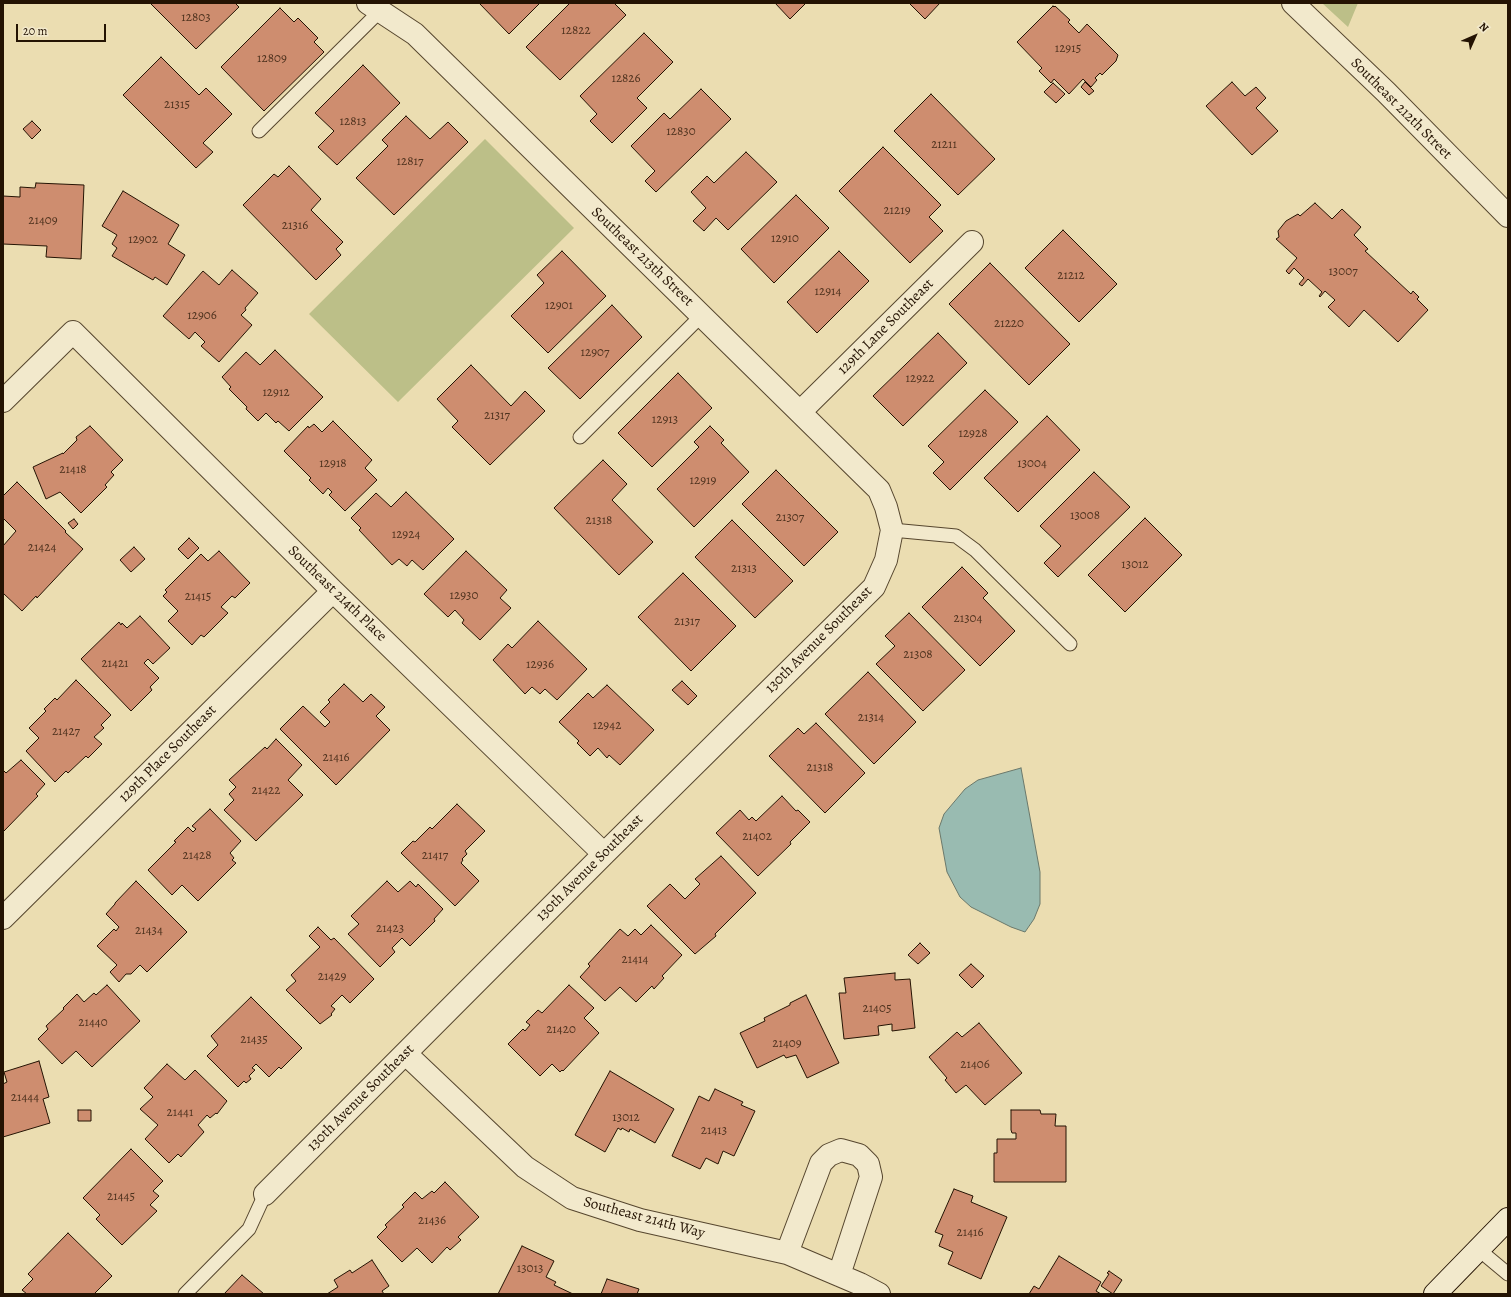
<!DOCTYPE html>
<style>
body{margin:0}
#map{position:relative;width:1511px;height:1297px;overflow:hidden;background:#ebddb1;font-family:Alegreya,serif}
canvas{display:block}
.frame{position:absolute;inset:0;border:4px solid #241303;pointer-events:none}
.north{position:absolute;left:1455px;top:16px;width:40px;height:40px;-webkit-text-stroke:3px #f2e9cc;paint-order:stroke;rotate:45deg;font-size:11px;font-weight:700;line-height:16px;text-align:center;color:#241303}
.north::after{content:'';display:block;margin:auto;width:14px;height:18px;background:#241303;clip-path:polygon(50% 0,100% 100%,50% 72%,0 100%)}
.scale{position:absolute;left:16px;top:24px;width:90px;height:18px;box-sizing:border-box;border:2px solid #241303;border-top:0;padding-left:5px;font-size:12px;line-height:14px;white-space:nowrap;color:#241303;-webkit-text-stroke:3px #f2e9cc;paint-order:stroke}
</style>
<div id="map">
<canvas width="1511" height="1297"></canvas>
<div class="frame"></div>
<div class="north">N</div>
<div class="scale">20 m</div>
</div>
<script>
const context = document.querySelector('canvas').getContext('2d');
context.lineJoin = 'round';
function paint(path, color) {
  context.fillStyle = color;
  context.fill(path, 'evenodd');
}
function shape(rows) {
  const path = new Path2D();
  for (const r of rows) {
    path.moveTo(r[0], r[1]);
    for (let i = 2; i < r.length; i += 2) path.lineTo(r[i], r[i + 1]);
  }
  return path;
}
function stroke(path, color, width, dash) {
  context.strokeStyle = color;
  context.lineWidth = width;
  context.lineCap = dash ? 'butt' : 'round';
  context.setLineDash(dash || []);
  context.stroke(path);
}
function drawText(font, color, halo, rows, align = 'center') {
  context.font = font + ' Alegreya,serif';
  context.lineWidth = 4;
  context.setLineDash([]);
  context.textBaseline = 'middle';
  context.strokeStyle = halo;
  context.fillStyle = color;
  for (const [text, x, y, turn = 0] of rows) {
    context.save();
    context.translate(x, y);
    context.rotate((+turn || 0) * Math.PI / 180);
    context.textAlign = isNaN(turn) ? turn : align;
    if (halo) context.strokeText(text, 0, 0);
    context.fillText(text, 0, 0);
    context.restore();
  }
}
paint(shape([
 [1322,3,1358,3,1348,27],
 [485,139,574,228,398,402,309,314]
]), '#bcbf88');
const water = shape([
 [1021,768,1040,872,1040,904,1034,919,1025,932,1011,927,971,907,960,897,947,872,939,828,944,814,965,789,978,780,1021,768]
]);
paint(water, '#99bbb1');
stroke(water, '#6a786b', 1);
const building = shape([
 [152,3,235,3,239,7,196,49,151,4,152,3],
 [479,3,540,3,509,34,479,3],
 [570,3,614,3,626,15,560,80,526,47,570,3],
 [775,3,806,3,790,19,775,3],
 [909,3,940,3,925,19,909,3],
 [1053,6,1054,7,1055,6,1070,20,1068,22,1079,33,1087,24,1118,55,1116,61,1102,75,1100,73,1095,78,1097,80,1091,87,1083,79,1069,94,1054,79,1051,83,1039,71,1042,68,1017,42,1053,6],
 [280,8,294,22,298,18,318,38,314,42,324,52,264,111,221,67,280,8],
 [644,33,673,62,637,98,647,108,612,143,590,121,597,114,580,96,644,33],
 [161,57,199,95,206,88,232,114,203,143,213,152,196,168,123,95,161,57],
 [363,65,400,103,337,165,318,147,334,131,315,113,363,65],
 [1085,82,1094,91,1089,95,1081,87,1085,82],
 [1232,82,1245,96,1256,87,1266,98,1256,108,1278,131,1252,155,1206,106,1232,82],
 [1053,83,1065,94,1056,103,1044,92,1053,83],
 [701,89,731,119,656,192,645,181,655,171,631,146,664,113,670,119,701,89],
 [931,94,995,159,958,195,894,131,931,94],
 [406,116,430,139,448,122,468,142,394,215,356,178,388,146,382,140,406,116],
 [32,121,41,130,32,139,23,129,32,121],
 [883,147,941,205,929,217,943,231,910,263,839,191,883,147],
 [746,152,777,182,728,230,716,218,704,231,693,221,706,208,691,192,707,176,714,183,746,152],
 [289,166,321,199,311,210,343,242,336,249,341,255,316,280,243,205,274,174,278,177,289,166],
 [36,183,84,185,81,259,46,257,47,246,3,244,3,196,20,197,20,187,35,188,36,183],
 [123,191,179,225,168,244,185,255,167,285,155,277,153,280,112,256,117,248,112,244,117,235,102,226,123,191],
 [796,195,829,228,774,283,741,249,796,195],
 [1315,203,1332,219,1342,209,1361,227,1354,235,1368,249,1365,251,1411,294,1413,291,1419,297,1417,299,1428,310,1398,342,1364,310,1349,327,1328,307,1335,300,1325,291,1320,297,1319,296,1322,292,1308,279,1302,286,1299,284,1304,278,1294,268,1289,274,1286,271,1297,258,1276,239,1279,237,1278,231,1286,221,1298,214,1300,216,1315,203],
 [1063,230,1117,284,1079,322,1025,268,1063,230],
 [562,251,606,296,548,353,511,316,544,283,537,275,562,251],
 [839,251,869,281,817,333,787,302,839,251],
 [990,263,1070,344,1029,385,949,304,990,263],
 [232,270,258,293,245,308,246,310,241,315,252,325,219,362,201,346,205,342,195,332,189,339,163,316,203,271,219,285,232,270],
 [612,305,642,337,580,399,548,368,612,305],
 [938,333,967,363,903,426,873,396,938,333],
 [275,350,323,397,289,431,278,421,276,423,266,413,258,421,246,409,247,407,229,389,231,387,222,377,246,352,260,365,275,350],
 [471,365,511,406,525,391,545,411,490,465,452,427,458,421,437,399,471,365],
 [678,373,712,408,652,467,618,433,678,373],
 [985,390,1018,422,950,490,933,473,944,462,928,446,985,390],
 [1047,416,1080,450,1018,512,984,478,1047,416],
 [333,421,372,460,365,468,377,480,345,511,329,495,332,492,328,488,323,494,309,480,311,478,284,451,308,426,309,428,314,424,322,432,333,421],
 [90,426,123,460,111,472,114,475,105,485,107,487,81,513,60,492,46,499,33,467,63,453,63,454,77,440,76,437,90,426],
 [710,426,724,440,721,443,749,472,694,527,657,489,699,447,694,442,710,426],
 [603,460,627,484,612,500,653,542,619,575,554,508,603,460],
 [776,470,838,532,804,566,742,504,776,470],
 [1094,472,1130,507,1058,577,1044,563,1061,546,1040,526,1094,472],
 [17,482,66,531,65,532,83,549,37,598,36,596,22,611,3,593,3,546,16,531,3,518,3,496,17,482],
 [406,492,454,539,423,570,412,560,407,566,399,559,392,565,359,530,361,528,351,518,376,493,391,507,406,492],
 [1145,518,1182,555,1125,612,1088,575,1145,518],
 [74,519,78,524,73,529,68,523,74,519],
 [732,520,793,581,755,618,695,557,732,520],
 [189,538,199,548,188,559,178,549,189,538],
 [134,547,145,559,131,572,120,560,134,547],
 [219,551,250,583,235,598,232,596,221,607,228,613,204,637,201,635,192,645,168,621,178,611,163,596,167,592,165,590,201,554,208,561,219,551],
 [466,551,507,590,500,598,511,608,480,640,462,623,464,620,455,610,448,617,424,594,466,551],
 [962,567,988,593,983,598,1015,631,980,666,922,607,962,567],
 [683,573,736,626,691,671,638,617,683,573],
 [909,613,965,670,923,711,876,664,895,646,885,636,909,613],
 [140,616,170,648,153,664,148,659,144,663,159,678,150,687,152,690,131,711,81,659,119,622,121,625,122,623,127,628,140,616],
 [538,621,587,669,557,700,545,689,540,694,532,687,525,694,493,660,508,644,512,648,538,621],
 [868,672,916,722,874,764,825,714,868,672],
 [76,680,111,715,101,725,104,728,94,737,102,744,88,758,86,756,68,773,66,771,55,782,26,751,39,738,29,728,46,711,44,709,55,698,57,700,76,680],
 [682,681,697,696,688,705,672,690,682,681],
 [344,684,363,702,371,694,385,707,376,716,390,730,336,785,280,729,303,706,325,727,330,722,320,712,330,702,328,700,344,684],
 [607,685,654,730,620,765,609,755,607,758,598,748,590,756,577,743,579,741,559,722,588,693,593,698,607,685],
 [816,723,865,773,825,813,769,756,798,728,804,734,816,723],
 [276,739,302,765,288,780,303,795,256,841,224,810,234,800,229,794,236,787,229,780,265,747,267,749,276,739],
 [21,760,45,784,36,794,38,796,4,831,3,830,3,770,6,773,21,760],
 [782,796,796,811,798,810,810,822,790,842,791,844,758,876,716,833,740,810,749,820,752,817,756,821,782,796],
 [457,804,485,831,465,851,467,854,462,859,463,860,461,863,479,881,455,906,401,853,413,841,415,842,430,827,432,829,457,804],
 [210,809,241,841,230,853,234,858,232,860,236,863,198,901,182,885,172,895,148,870,176,842,174,841,188,827,193,832,196,829,192,826,210,809],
 [721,856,756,893,715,934,716,936,695,954,647,906,670,884,685,899,700,884,695,879,721,856],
 [136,881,187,932,147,972,140,965,131,974,126,974,119,982,110,972,117,965,97,946,114,929,116,931,119,927,106,914,115,904,115,903,136,881],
 [387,881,398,892,410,881,416,887,418,884,443,909,434,919,435,921,410,946,402,938,392,948,395,952,380,967,348,934,359,924,351,916,387,881],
 [651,925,682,955,662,976,664,978,654,989,652,986,636,1002,620,987,605,1001,580,977,590,966,588,964,620,929,628,936,635,929,641,935,651,925],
 [318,927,331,940,334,938,374,979,350,1003,342,995,331,1006,335,1009,331,1014,332,1015,320,1024,286,990,296,981,291,975,320,947,309,936,318,927],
 [920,943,930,953,918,964,908,955,920,943],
 [971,964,984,976,972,988,959,975,971,964],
 [895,973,895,980,910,979,915,1028,892,1031,892,1024,878,1026,879,1035,844,1039,839,993,846,993,844,978,895,973],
 [107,985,140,1021,92,1067,76,1051,62,1064,38,1039,48,1029,46,1026,64,1009,63,1008,77,994,84,1002,94,993,96,995,107,985],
 [569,985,594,1008,584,1018,599,1033,563,1071,562,1070,560,1072,552,1064,540,1076,508,1044,523,1029,525,1031,530,1025,526,1022,538,1010,542,1013,569,985],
 [806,995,839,1063,807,1078,796,1055,786,1058,784,1055,757,1068,740,1033,765,1021,764,1018,790,1005,790,1003,806,995],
 [251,997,302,1048,281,1069,279,1067,269,1077,256,1064,252,1068,255,1070,249,1076,251,1079,246,1083,244,1081,238,1087,207,1056,218,1045,211,1036,251,997],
 [979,1023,1022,1073,985,1105,966,1085,956,1093,945,1080,947,1078,929,1057,957,1032,962,1037,979,1023],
 [39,1061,49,1097,43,1099,50,1123,3,1137,3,1084,7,1082,4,1072,39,1061],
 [167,1064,185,1080,195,1070,227,1101,217,1114,216,1113,210,1118,207,1115,198,1125,204,1132,181,1157,178,1154,169,1163,145,1139,158,1125,140,1109,153,1097,144,1088,167,1064],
 [610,1071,674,1109,655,1143,630,1129,629,1132,622,1128,621,1130,618,1128,605,1152,575,1135,610,1071],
 [715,1089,743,1102,741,1105,755,1111,734,1156,723,1151,718,1164,706,1158,700,1169,672,1156,699,1096,709,1101,715,1089],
 [78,1110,91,1110,91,1121,78,1121,78,1110],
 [1011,1110,1040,1110,1041,1114,1056,1114,1055,1126,1066,1126,1066,1182,994,1182,994,1153,997,1153,997,1139,1016,1139,1016,1133,1012,1133,1011,1130,1011,1110],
 [131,1149,163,1181,153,1191,159,1196,150,1205,157,1211,122,1245,96,1219,100,1215,83,1198,131,1149],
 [445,1182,479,1217,458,1237,461,1240,450,1250,447,1247,432,1263,417,1248,402,1262,377,1237,387,1227,385,1225,404,1207,402,1205,415,1192,422,1199,432,1191,434,1193,445,1182],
 [954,1189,973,1196,971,1202,1007,1217,981,1279,948,1264,953,1252,939,1246,943,1235,935,1232,954,1189],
 [68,1233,112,1276,94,1294,27,1294,22,1290,33,1279,28,1274,68,1233],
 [522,1246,554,1261,546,1277,556,1282,554,1285,573,1294,498,1294,522,1246],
 [1059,1256,1101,1282,1096,1291,1101,1294,1029,1294,1034,1286,1039,1289,1059,1256],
 [372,1260,389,1286,382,1291,384,1294,327,1294,338,1287,334,1280,350,1270,352,1273,372,1260],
 [1109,1271,1122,1280,1113,1294,1101,1286,1109,1274,1107,1273,1109,1271],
 [242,1275,264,1294,224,1294,242,1275],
 [607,1279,639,1289,637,1294,601,1294,607,1279]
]);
paint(building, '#ce8d6f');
stroke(building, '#241303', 1);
const service = shape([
 [259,131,380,11],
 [580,437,702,315],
 [892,530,956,536,975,550,1070,644],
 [1478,1249,1508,1274],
 [185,1294,249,1229,265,1194]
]);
const minor = shape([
 [1293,3,1386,92,1508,216],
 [3,401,73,332,333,591,604,854],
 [800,412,972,242],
 [3,918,333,591],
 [406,1054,525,1167,572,1198,640,1220,787,1253,860,1284,879,1294],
 [265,1194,604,854,874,587,886,560,892,530,886,507,879,490,415,34,368,3],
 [787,1253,821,1163,829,1155,841,1150,859,1155,868,1164,871,1177,839,1275]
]);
const secondary = shape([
 [1435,1294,1508,1219]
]);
stroke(service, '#56462e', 15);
stroke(minor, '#56462e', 24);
stroke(secondary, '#241303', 24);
stroke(service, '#f2e9cc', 13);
stroke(minor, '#f2e9cc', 22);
stroke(secondary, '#f2e9cc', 22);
drawText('13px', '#4e321e', null, [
 ["12803",196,18],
 ["12822",576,31],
 ["12915",1068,49],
 ["12809",272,59],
 ["12826",626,79],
 ["21315",177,105],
 ["12813",353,122],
 ["12830",681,132],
 ["21211",944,145],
 ["12817",410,162],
 ["21219",897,211],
 ["21409",43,221],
 ["21316",295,226],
 ["12910",785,239],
 ["12902",143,240],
 ["13007",1343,272],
 ["21212",1071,276],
 ["12914",828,292],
 ["12901",559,306],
 ["12906",202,316],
 ["21220",1009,324],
 ["12907",595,353],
 ["12922",920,379],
 ["12912",276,393],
 ["21317",497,416],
 ["12913",665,420],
 ["12928",973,434],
 ["12918",333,464],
 ["13004",1032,464],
 ["21418",73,470],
 ["12919",703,481],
 ["13008",1085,516],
 ["21307",790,518],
 ["21318",599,521],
 ["12924",406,535],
 ["21424",42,548],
 ["13012",1135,565],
 ["21313",744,569],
 ["12930",464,596],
 ["21415",198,597],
 ["21304",968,619],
 ["21317",687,622],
 ["21308",918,655],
 ["21421",115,664],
 ["12936",540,665],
 ["21314",871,718],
 ["12942",607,726],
 ["21427",66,732],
 ["21416",336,758],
 ["21318",820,768],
 ["21422",266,791],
 ["21402",757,837],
 ["21428",197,856],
 ["21417",435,856],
 ["21423",390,929],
 ["21434",149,931],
 ["21414",635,960],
 ["21429",332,977],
 ["21405",877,1009],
 ["21440",93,1023],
 ["21420",561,1030],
 ["21435",254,1040],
 ["21409",787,1044],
 ["21406",975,1065],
 ["21444",25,1098],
 ["21441",180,1113],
 ["13012",626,1118],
 ["21413",714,1131],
 ["21445",121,1197],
 ["21436",432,1221],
 ["21416",970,1233],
 ["13013",530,1269]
]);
drawText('15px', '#241303', '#f2e9cc', [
 ["Southeast 212th Street",1401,109,45],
 ["Southeast 213th Street",642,257,44],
 ["129th Lane Southeast",886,327,-45],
 ["Southeast 214th Place",337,594,44],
 ["130th Avenue Southeast",819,640,-45],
 ["129th Place Southeast",168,754,-45],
 ["130th Avenue Southeast",590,868,-45],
 ["130th Avenue Southeast",361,1098,-45],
 ["Southeast 214th Way",644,1218,15]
]);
</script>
